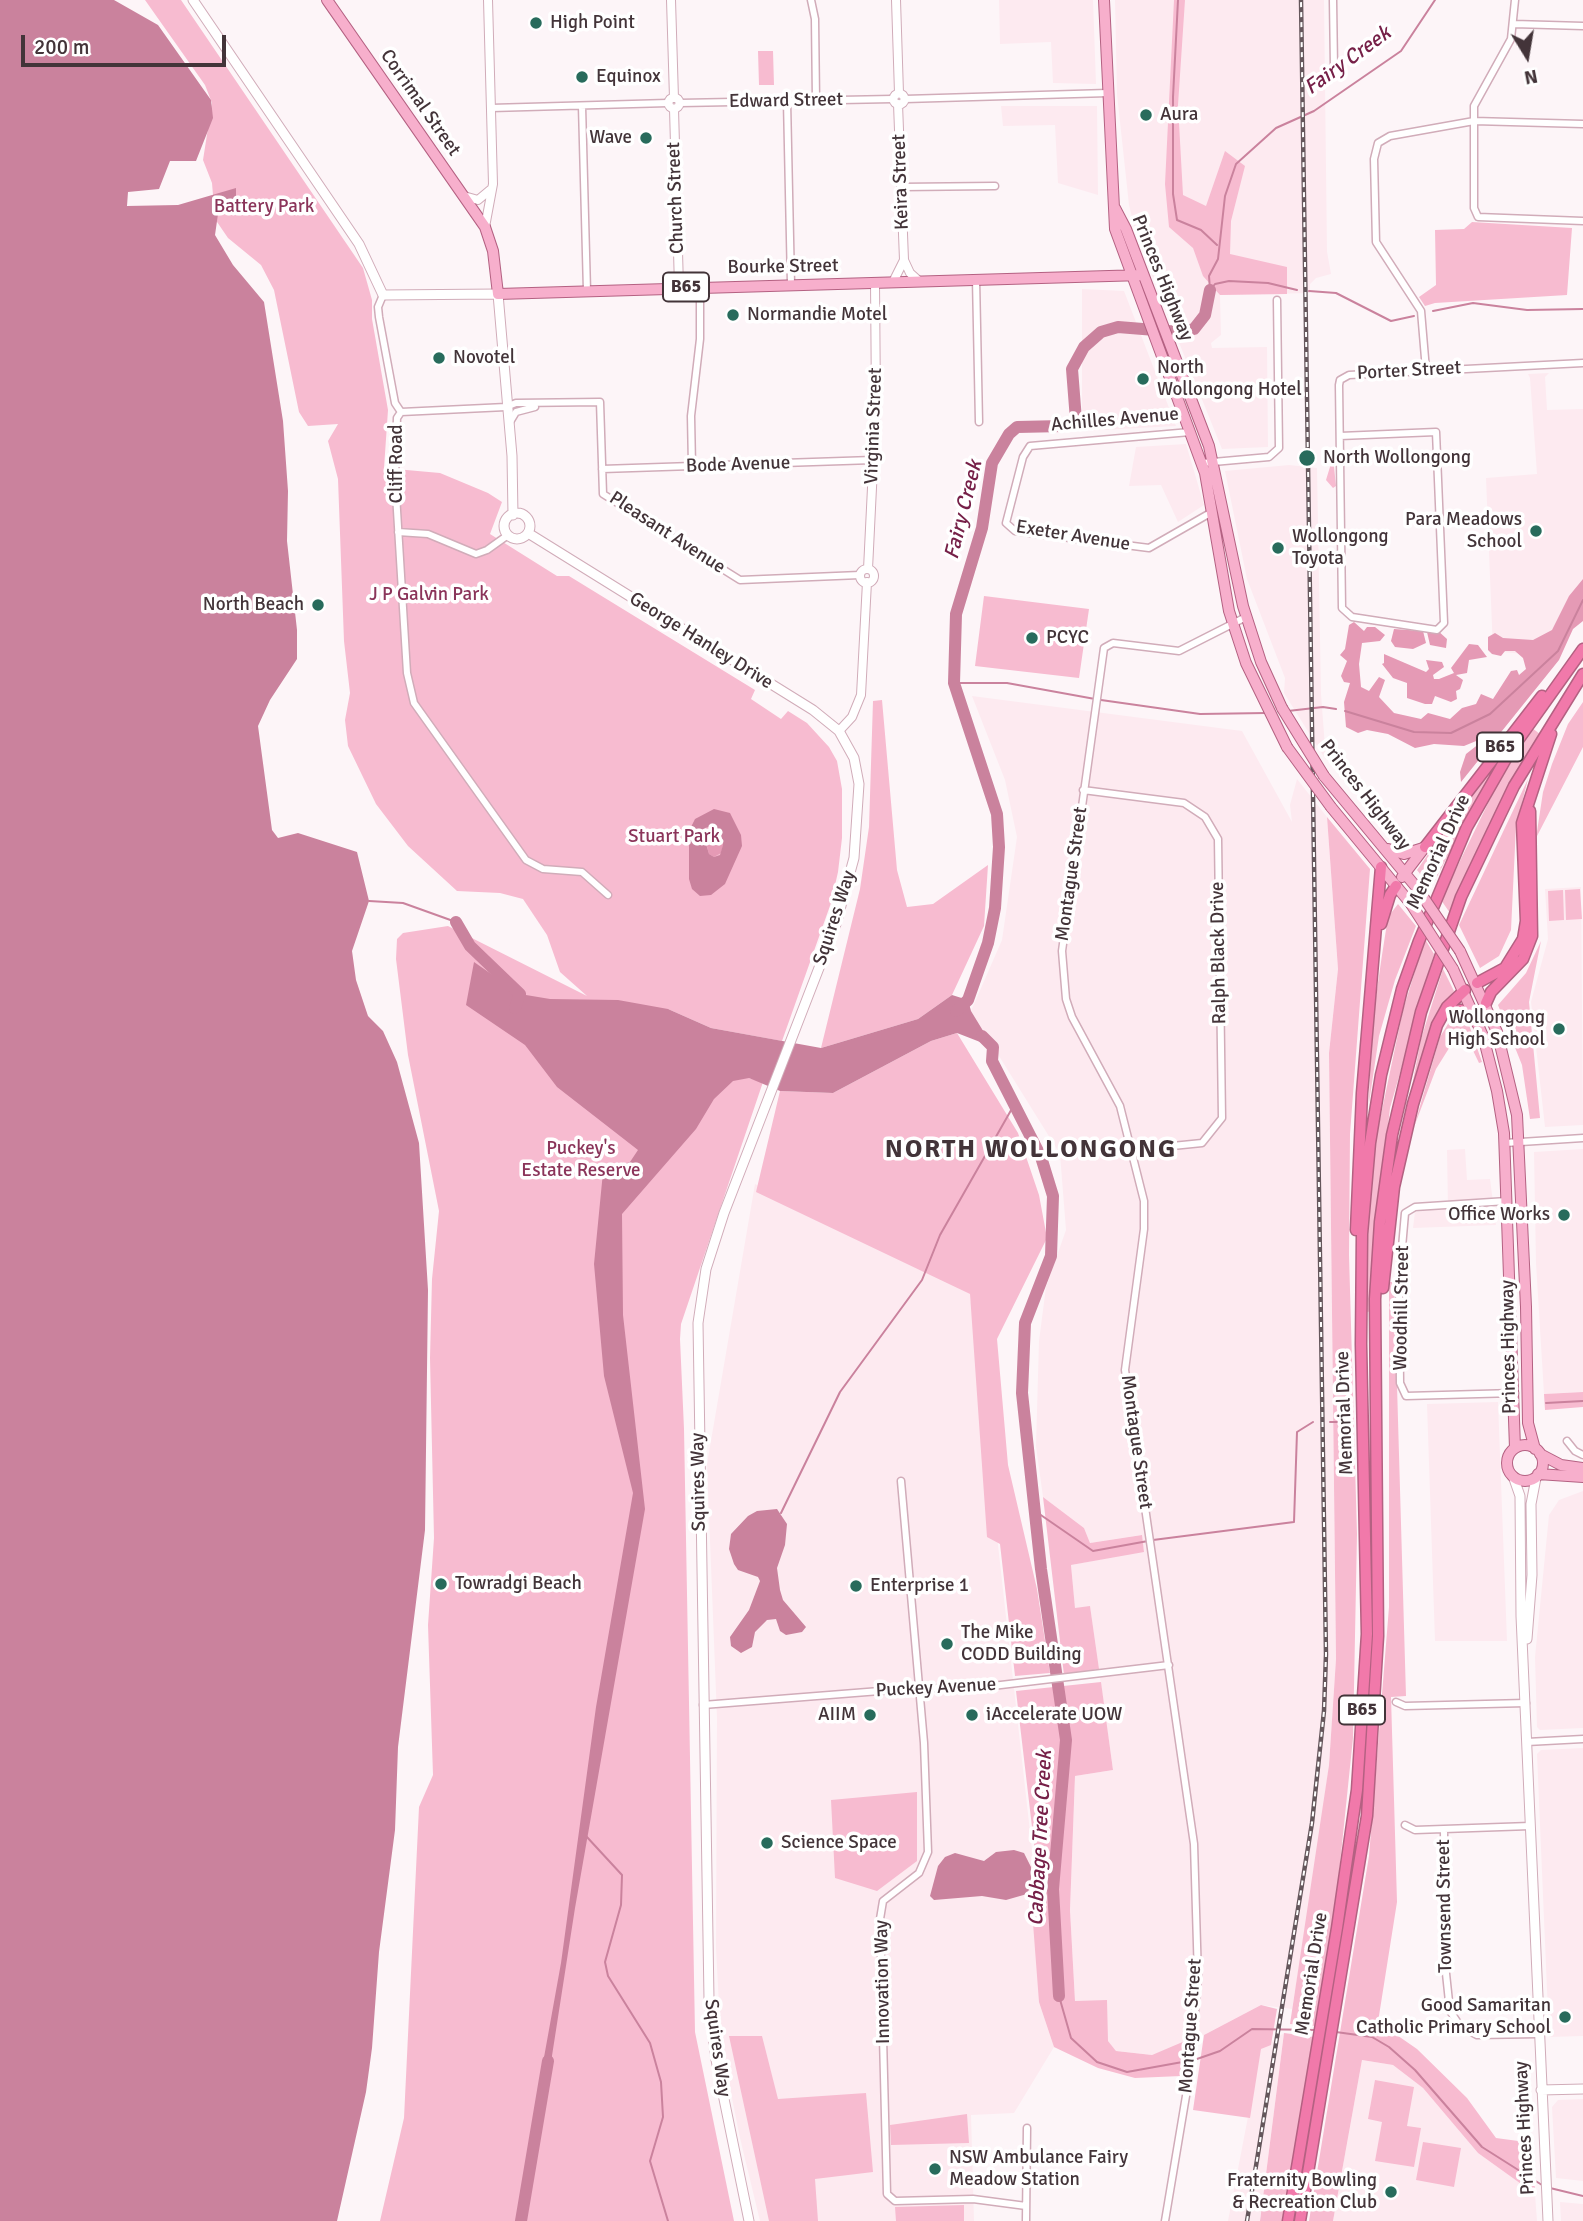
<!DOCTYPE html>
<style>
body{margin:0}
#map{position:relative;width:1583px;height:2221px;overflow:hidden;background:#fdf5f8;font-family:Signika,sans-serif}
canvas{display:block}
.north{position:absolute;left:1492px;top:21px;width:70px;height:70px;-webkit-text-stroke:5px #fff;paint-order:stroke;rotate:169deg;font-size:19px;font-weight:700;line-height:28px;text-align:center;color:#433439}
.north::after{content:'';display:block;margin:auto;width:24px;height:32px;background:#433439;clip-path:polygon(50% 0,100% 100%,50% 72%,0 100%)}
.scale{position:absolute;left:21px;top:35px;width:205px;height:32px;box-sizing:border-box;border:4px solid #433439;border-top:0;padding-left:9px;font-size:21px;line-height:24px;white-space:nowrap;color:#433439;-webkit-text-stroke:5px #fff;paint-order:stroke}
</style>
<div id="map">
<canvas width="1583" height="2221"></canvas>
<div class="north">N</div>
<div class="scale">200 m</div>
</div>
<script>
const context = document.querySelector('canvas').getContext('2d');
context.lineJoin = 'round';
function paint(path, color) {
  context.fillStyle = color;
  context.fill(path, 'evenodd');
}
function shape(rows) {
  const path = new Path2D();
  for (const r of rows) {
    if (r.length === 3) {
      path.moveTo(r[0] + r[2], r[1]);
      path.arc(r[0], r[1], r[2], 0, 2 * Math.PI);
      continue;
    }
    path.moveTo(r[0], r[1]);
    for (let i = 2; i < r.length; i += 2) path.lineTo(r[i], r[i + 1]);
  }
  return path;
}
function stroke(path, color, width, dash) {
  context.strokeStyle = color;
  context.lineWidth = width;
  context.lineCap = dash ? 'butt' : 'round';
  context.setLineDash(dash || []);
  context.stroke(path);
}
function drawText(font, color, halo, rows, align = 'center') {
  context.font = font + ' Signika,sans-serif';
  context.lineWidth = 7;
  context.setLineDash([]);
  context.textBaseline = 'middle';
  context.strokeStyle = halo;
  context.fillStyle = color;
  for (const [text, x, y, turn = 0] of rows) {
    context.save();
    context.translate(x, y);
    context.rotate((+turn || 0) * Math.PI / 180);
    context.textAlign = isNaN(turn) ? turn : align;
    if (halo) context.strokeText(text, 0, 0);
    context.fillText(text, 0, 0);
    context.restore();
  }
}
paint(shape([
 [999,0,1093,0,1096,84,1053,83,1051,42,1000,44],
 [1115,0,1324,0,1327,252,1331,274,1316,278,1310,284,1310,293,1220,295,1221,335,1211,343,1212,348,1267,347,1268,447,1222,449,1138,241,1129,205,1117,94],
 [1001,106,1097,106,1098,195,1058,183,1055,125,1003,126],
 [1082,289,1124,291,1176,426,1082,431],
 [1549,373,1545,377,1547,410,1583,409,1583,584,1544,656,1493,651,1486,478,1537,474,1530,378,1528,374],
 [1186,444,1204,505,1178,522,1161,485,1129,486,1136,447],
 [1289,465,1317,468,1321,694,1326,760,1284,693,1285,678,1247,579,1225,471],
 [972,696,1242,731,1292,822,1290,805,1297,779,1327,817,1338,969,1329,1053,1336,1659,1329,1765,1314,1878,1292,2009,1261,2005,1204,2035,1152,2055,1116,2051,1075,2001,1070,1910,1075,1776,1113,1770,1090,1607,1075,1609,1071,1565,1144,1551,1141,1535,1090,1543,1084,1528,1043,1497,1036,1446,1039,1341,1046,1287,1066,1230,1060,1154,971,1011,1002,940,1017,837,1005,780],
 [1581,887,1583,1125,1545,1127,1531,1002,1548,939,1545,889],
 [1465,1149,1467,1180,1490,1179,1496,1225,1413,1228,1415,1212,1448,1208,1447,1150],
 [1583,1149,1583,1392,1544,1394,1536,1263,1534,1152],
 [755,1184,970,1294,1054,2047,1014,2113,971,2115,974,2221,760,2221,740,2138,721,2043,716,1948,717,1718,707,1464],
 [1498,1402,1507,1641,1435,1641,1427,1404],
 [1583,1491,1583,1728,1540,1730,1537,1727,1535,1657,1549,1515,1559,1500],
 [1583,1748,1583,2036,1549,2037,1537,1754,1541,1750],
 [1284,2033,1260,2221,1228,2221,1261,2049],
 [1362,2060,1393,2065,1423,2088,1478,2153,1535,2194,1537,2221,1333,2221],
 [1583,2099,1583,2181,1556,2178,1552,2107,1558,2100],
 [1560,2202,1583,2204,1583,2221,1561,2221]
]), '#fdeaf0');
paint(shape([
 [145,0,181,0,363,268,372,300,372,319,388,410,384,468,440,473,488,493,502,502,490,534,557,576,569,576,755,690,751,699,781,719,788,711,807,723,829,747,837,761,842,789,842,838,838,872,831,903,782,1041,711,1028,668,1009,749,1078,763,1082,681,1324,680,1339,684,1429,695,2032,734,2221,380,2221,404,2118,419,1807,433,1775,428,1625,434,1538,430,1358,432,1279,439,1211,408,1055,396,959,397,939,403,933,448,926,587,996,560,972,547,935,523,899,500,893,457,891,408,846,376,804,348,746,345,720,350,693,344,641,338,479,328,441,338,424,308,426,299,412,274,290,261,265,228,238,215,219,212,183,203,160,212,103,205,85],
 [1174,0,1185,0,1178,105,1183,195,1206,206,1225,151,1245,166,1231,221,1230,254,1287,267,1287,294,1220,295,1203,276,1193,248,1169,227,1165,184],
 [758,51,773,51,774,85,759,85],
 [1472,222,1572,228,1567,295,1435,303,1425,306,1419,297,1436,285,1435,230,1464,229],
 [1333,457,1336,486,1333,488,1326,480],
 [984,596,1089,609,1079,678,975,666],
 [882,700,897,870,907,907,933,904,988,865,984,926,952,995,918,1019,821,1048,860,889,869,827,873,701],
 [1583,702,1583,747,1536,838,1543,792,1552,764,1568,724],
 [1532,728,1540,734,1489,824,1450,913,1441,900,1494,791],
 [1511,736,1431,888,1417,870],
 [1528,779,1516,826,1511,930,1499,956,1480,968,1459,925],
 [1327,817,1370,869,1350,1134,1349,1255,1357,1534,1353,1738,1336,1902,1316,2026,1290,2024,1329,1765,1336,1659,1329,1053,1338,969],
 [1580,889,1582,919,1566,920,1565,890],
 [1563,890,1564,920,1549,921,1548,891],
 [1398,904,1416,926,1395,980,1379,1036,1369,1103,1371,1031,1382,955,1388,917],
 [1425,939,1434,954,1390,1108,1375,1239,1372,1311,1367,1312,1368,1215,1374,1148,1403,1010],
 [1541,941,1529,1002,1540,1118,1530,1119,1522,1065,1498,1005,1526,973],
 [1443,969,1454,991,1439,1012,1405,1122,1421,1039],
 [1459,1018,1468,1022,1482,1062,1479,1063,1466,1036,1456,1037,1436,1069,1414,1127,1440,1037,1451,1019],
 [957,1033,1018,1133,1039,1195,1047,1238,997,1339,1008,1465,1037,1589,1050,1673,1015,1676,1000,1544,987,1537,970,1294,756,1192,780,1091,833,1093,931,1041],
 [1389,1282,1394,1282,1406,1696,1391,1697,1397,1902,1378,2022,1417,2049,1467,2098,1496,2138,1533,2143,1535,2194,1478,2153,1423,2088,1393,2065,1362,2060,1333,2221,1309,2221,1369,1856,1389,1607],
 [1583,1392,1583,1407,1545,1410,1544,1394],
 [1043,1497,1084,1528,1090,1543,1142,1535,1144,1552,1071,1565,1075,1608,1090,1606,1099,1669,1064,1675],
 [1101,1682,1113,1770,1075,1776,1070,1910,1075,2001,1107,2000,1108,2041,1116,2051,1152,2055,1185,2041,1181,2076,1135,2078,1098,2068,1054,2047,1039,2002,1031,1897,1049,1888,1052,1865,1036,1861,1016,1691],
 [917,1792,917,1861,877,1891,835,1878,831,1800],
 [1261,2005,1277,2009,1271,2045,1261,2049,1250,2118,1193,2110,1204,2035],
 [1284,2033,1314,2037,1282,2221,1260,2221],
 [729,2036,762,2036,778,2099,866,2093,873,2172,815,2179,818,2221,769,2221],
 [1375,2080,1414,2087,1407,2126,1421,2128,1414,2167,1375,2161,1382,2122,1368,2119],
 [967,2114,969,2143,891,2145,890,2125],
 [1423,2142,1461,2148,1454,2187,1416,2180],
 [964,2205,964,2221,896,2221,895,2207]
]), '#f7bbd0');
paint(shape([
 [1583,579,1583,621,1573,629,1559,660,1461,782,1460,772,1466,754,1489,736,1487,732,1481,739,1464,746,1434,744,1415,748,1388,734,1367,730,1358,733,1346,727,1344,702,1350,683,1344,682,1341,676,1347,661,1340,655,1345,649,1349,625,1354,622,1364,631,1367,627,1375,627,1385,635,1380,641,1362,643,1359,664,1361,687,1369,691,1379,677,1385,680,1379,697,1394,713,1421,719,1428,713,1450,719,1462,708,1476,704,1481,694,1493,699,1511,671,1517,670,1519,675,1526,669,1523,658,1515,651,1505,651,1501,656,1492,654,1488,650,1488,637,1495,633,1503,638,1533,640,1552,630,1569,596],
 [1394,629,1423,631,1426,643,1413,649,1395,647,1391,641],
 [1437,630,1447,639,1446,648,1430,645,1427,632],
 [1469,644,1478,645,1487,657,1469,660,1467,673,1456,675,1463,680,1460,689,1456,691,1457,699,1451,702,1435,696,1432,704,1425,704,1407,698,1407,683,1393,678,1382,664,1384,663,1384,654,1426,672,1429,669,1426,660,1442,662,1444,667,1433,675,1434,679,1439,679,1454,673,1451,668],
 [713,826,721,834,723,846,721,853,714,857,709,854,703,831]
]), '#e59ab5');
paint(shape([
 [0,0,114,0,158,25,211,100,213,118,196,161,170,161,159,189,128,192,127,206,178,205,236,188,236,200,229,200,219,207,215,235,233,265,264,302,283,421,288,491,287,541,297,630,297,659,270,700,258,726,272,830,278,838,298,833,357,852,369,901,352,951,356,980,368,1016,383,1031,397,1062,419,1143,428,1290,425,1530,398,1747,395,1830,379,1952,372,2048,366,2092,337,2221,0,2221],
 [714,809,730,813,741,835,742,846,725,884,711,895,700,896,692,889,689,879,689,831,695,819],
 [713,826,721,834,723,845,720,855,714,857,709,854,703,834,705,828],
 [474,962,520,994,550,999,618,1000,668,1009,711,1028,821,1048,918,1019,952,995,968,1000,971,1011,993,1047,957,1033,931,1041,833,1093,780,1091,749,1078,733,1081,714,1099,696,1129,622,1214,623,1315,645,1509,575,1908,549,2075,541,2074,561,1963,596,1707,633,1493,604,1376,594,1264,603,1172,630,1162,638,1150,557,1087,525,1045,466,1005],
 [777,1509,787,1524,785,1545,777,1568,780,1590,783,1600,806,1627,802,1632,786,1635,780,1631,776,1619,767,1620,755,1632,752,1647,741,1653,731,1646,730,1637,749,1610,760,1581,758,1577,738,1570,734,1564,729,1549,731,1534,748,1516,757,1511],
 [1014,1850,1024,1853,1031,1867,1031,1885,1027,1894,1006,1900,982,1896,934,1900,930,1896,938,1866,945,1857,955,1853,984,1861,996,1852]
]), '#ca829d');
stroke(shape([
 [1178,0,1173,97,1173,194,1177,220,1201,230,1217,245],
 [1211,289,1215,284,1229,281,1268,283,1297,290],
 [1210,290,1209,276,1218,259,1225,196,1236,164,1276,128,1314,111,1401,51,1435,0],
 [1309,291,1336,293,1391,321,1414,316],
 [1433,311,1473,303,1527,310,1583,309],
 [954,683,1007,683,1095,699],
 [1101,700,1200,714,1266,713],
 [1288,711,1323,707,1336,709],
 [1345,711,1414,732,1451,733,1490,714,1558,651,1583,600],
 [369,901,403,903,456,922],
 [1546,1403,1583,1401],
 [1330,1422,1353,1422],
 [1035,1511,1093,1551,1148,1541],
 [781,1513,840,1392,922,1280,940,1235,1014,1105],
 [1153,1540,1294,1522,1297,1432,1313,1422],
 [586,1836,622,1875,621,1905,605,1962,608,1976,650,2043,661,2082,663,2117,650,2161,668,2221],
 [1031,1875,1054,1876],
 [1059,1996,1071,2038,1097,2062,1127,2072,1188,2061],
 [1336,2032,1372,2037,1389,2047,1415,2070,1482,2147,1542,2185],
 [1194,2060,1220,2051,1252,2029,1316,2030],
 [1550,2188,1583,2196]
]), '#ca829d', 2);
stroke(shape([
 [456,922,470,946,520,994,515,1008],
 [956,1011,968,1000,988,943,995,908,999,847,997,814,954,683,956,614,982,528,992,463,1009,434,1017,427,1063,426,1076,420,1072,369,1084,347,1101,332,1118,327,1180,332,1194,329,1205,315,1210,290],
 [982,1036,993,1047,992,1061,1041,1157,1053,1196,1051,1256,1025,1323,1022,1393,1041,1569,1066,1740,1053,1889,1059,1996],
 [521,2221,548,2061]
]), '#ca829d', 12);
const minor = shape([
 [811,0,815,19,816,100],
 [1333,0,1334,67],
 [1515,0,1511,39,1474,106,1474,208,1478,217,1583,221],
 [1514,24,1583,26],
 [905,99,1108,93],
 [787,101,791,284],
 [680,103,893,99],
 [582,106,587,291],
 [491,108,668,103],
 [901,187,995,186],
 [976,279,979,422],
 [383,295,378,307,379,317,395,403,401,412],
 [1426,370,1421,311,1376,242,1374,159,1378,143,1390,136,1474,121,1583,124],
 [401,412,397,418,395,478,407,673,414,703,526,860,543,869,582,872,608,895],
 [401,412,506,407,516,403,600,402,603,494,740,580,860,575],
 [510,422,516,412,535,407],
 [1190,432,1030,446,1023,457,1006,523,1015,531,1149,548,1212,512],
 [1340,436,1436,432,1444,623,1437,630,1352,617,1342,608,1339,385,1340,380,1349,375,1583,363],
 [1202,463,1269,457,1279,448,1277,300],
 [692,466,691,416,700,339,700,287],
 [602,469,873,460],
 [398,532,428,534,476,554,487,550,508,535],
 [1083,790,1184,803,1205,817,1218,839,1222,1118,1202,1143,1133,1150],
 [1505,1143,1583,1138],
 [1507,1201,1415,1207,1405,1213,1399,1282,1400,1383,1406,1396,1515,1393],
 [1567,1441,1575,1451,1583,1455],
 [901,1481,924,1743,928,1852,919,1873,883,1901,880,1919,887,2194,895,2201,973,2199,1026,2206],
 [1396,1702,1405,1706,1526,1703],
 [703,1705,905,1689,984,1687,1169,1665],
 [1527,1742,1583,1739],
 [1405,1825,1415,1830,1530,1826],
 [1444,1829,1445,1964,1450,2011,1460,2026,1477,2035,1538,2034],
 [1026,2221,1027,2128],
 [1165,2221,1189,2078,1198,1978,1194,1844,1125,1370,1144,1229,1144,1201,1120,1106,1072,1017,1066,999,1062,951,1104,648,1113,643,1179,651,1246,617]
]);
const tertiary = shape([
 [671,0,674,98],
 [896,0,899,93],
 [899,99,5.5],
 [674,103,5.5],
 [674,109,679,287],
 [464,196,478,200,490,190],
 [485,227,493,184,488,0],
 [904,260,910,273,919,281],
 [893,282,904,260,898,104],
 [868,569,876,406,875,282],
 [867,576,7],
 [839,731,852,717,861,695,867,582]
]);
const secondary = shape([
 [193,0,359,244,383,295,498,294,512,456,513,515],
 [517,526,13],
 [528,533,813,710,839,731,854,758,859,784,854,858,836,924,724,1213,706,1269,698,1323,709,1999,715,2055,749,2221],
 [1513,1476,1520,1496,1521,1616,1548,2221],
 [1527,1639,1532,1575,1531,1504,1536,1478],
 [1541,2090,1583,2089]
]);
const primary = shape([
 [327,0,485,227,493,251,498,294,1143,275],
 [1104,0,1115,229,1205,473,1229,611,1246,663,1287,747],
 [1115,208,1126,229,1209,446,1243,606,1261,662,1282,708],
 [1324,776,1417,888],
 [1331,807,1411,904],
 [1388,849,1404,854,1423,848],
 [1402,877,1425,847],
 [1460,951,1497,1032,1517,1115,1526,1307,1528,1423,1535,1449],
 [1453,969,1483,1036,1497,1091,1504,1133,1515,1448],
 [1525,1463,18],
 [1540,1454,1561,1465,1583,1468],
 [1538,1474,1583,1477]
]);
const motorway = shape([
 [1425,847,1542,696],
 [1381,924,1390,895,1396,886],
 [1477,983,1505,968,1523,939,1526,921,1522,823,1551,734],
 [1486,1003,1491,992,1523,959,1532,936,1530,811],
 [1444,1013,1461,1010,1477,1022],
 [1356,1230,1362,1093,1381,867],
 [1383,1288,1394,1187,1413,1104,1437,1025,1447,1007,1465,990],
 [1288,2221,1337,1928,1357,1790,1367,1634,1361,1344,1362,1234,1370,1143,1381,1075,1402,989,1419,941,1467,827,1511,750,1583,649],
 [1300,2221,1367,1816,1378,1636,1375,1299,1380,1222,1392,1135,1421,1012,1461,897,1514,786,1583,674]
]);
stroke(minor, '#d1acb9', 9);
stroke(tertiary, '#d1acb9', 10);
stroke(secondary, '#d1acb9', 11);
stroke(primary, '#b46182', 12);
stroke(motorway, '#b46182', 13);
stroke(minor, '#fff', 6);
stroke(tertiary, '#fff', 8);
stroke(secondary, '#fff', 9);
stroke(primary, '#f7afcc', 10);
stroke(motorway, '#f179aa', 10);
const rail = shape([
 [1247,2221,1312,1823,1324,1711,1326,1654,1301,0]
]);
stroke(rail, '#65575c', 4.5);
stroke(rail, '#fff', 2, [5]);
const primaryBridge = shape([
 [1282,708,1324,776],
 [1287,747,1331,807],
 [1417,888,1460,951],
 [1411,904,1453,969]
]);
stroke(primaryBridge, '#b46182', 12, []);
stroke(primaryBridge, '#f7afcc', 10);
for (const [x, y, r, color] of [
 [536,23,7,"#286b5c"],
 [582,77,7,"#286b5c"],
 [1146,115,7,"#286b5c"],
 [646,138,7,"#286b5c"],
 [733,315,7,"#286b5c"],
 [439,358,7,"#286b5c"],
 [1143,379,7,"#286b5c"],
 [1307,458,9,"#286b5c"],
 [1536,531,7,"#286b5c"],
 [1278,548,7,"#286b5c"],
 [318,605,7,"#286b5c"],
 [1032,638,7,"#286b5c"],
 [1559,1029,7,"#286b5c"],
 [1564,1215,7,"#286b5c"],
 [441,1584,7,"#286b5c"],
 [856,1586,7,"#286b5c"],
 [947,1644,7,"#286b5c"],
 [870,1715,7,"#286b5c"],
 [972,1715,7,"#286b5c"],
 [767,1843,7,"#286b5c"],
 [1565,2017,7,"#286b5c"],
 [935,2169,7,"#286b5c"],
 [1391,2192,7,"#286b5c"]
]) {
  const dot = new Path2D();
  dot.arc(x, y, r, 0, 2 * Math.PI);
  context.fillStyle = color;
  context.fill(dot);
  stroke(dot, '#fff', 2.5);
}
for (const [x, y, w] of [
 [686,287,46],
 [1500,747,46],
 [1362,1710,46]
]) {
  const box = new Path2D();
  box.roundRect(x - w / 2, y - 14.5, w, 29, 5);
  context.fillStyle = '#fff';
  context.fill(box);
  stroke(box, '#433439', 2);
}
drawText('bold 18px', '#433439', null, [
 ["B65",686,287],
 ["B65",1500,747],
 ["B65",1362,1710]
]);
drawText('19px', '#433439', '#fff', [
 ["High Point",550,23],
 ["Equinox",596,77],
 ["Aura",1160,115],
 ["Wave",632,138,"right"],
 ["Normandie Motel",747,315],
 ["Novotel",453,358],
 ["North",1157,368],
 ["Wollongong Hotel",1157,390],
 ["North Wollongong",1323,458],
 ["Para Meadows",1522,520,"right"],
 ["School",1522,542,"right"],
 ["Wollongong",1292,537],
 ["Toyota",1292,559],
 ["North Beach",304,605,"right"],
 ["PCYC",1046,638],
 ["Wollongong",1545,1018,"right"],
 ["High School",1545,1040,"right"],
 ["Office Works",1550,1215,"right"],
 ["Towradgi Beach",455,1584],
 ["Enterprise 1",870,1586],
 ["The Mike",961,1633],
 ["CODD Building",961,1655],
 ["AIIM",856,1715,"right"],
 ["iAccelerate UOW",986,1715],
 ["Science Space",781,1843],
 ["Good Samaritan",1551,2006,"right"],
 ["Catholic Primary School",1551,2028,"right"],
 ["NSW Ambulance Fairy",949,2158],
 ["Meadow Station",949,2180],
 ["Fraternity Bowling",1377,2181,"right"],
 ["& Recreation Club",1377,2203,"right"]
], 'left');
drawText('19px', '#433439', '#fff', [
 ["Edward Street",786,101,-1],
 ["Corrimal Street",420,103,55],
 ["Keira Street",901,182,-92],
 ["Church Street",676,198,-92],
 ["Bourke Street",783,267,-1],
 ["Princes Highway",1162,278,68],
 ["Porter Street",1409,371,-3],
 ["Achilles Avenue",1115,420,-5],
 ["Virginia Street",874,426,-88],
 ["Cliff Road",397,464,-90],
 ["Bode Avenue",738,465,-2],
 ["Pleasant Avenue",667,533,33],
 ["Exeter Avenue",1073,536,9],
 ["George Hanley Drive",701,641,32],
 ["Princes Highway",1365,795,52],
 ["Memorial Drive",1439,852,-65],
 ["Montague Street",1072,874,-82],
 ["Squires Way",835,918,-72],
 ["Ralph Black Drive",1219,953,-91],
 ["Woodhill Street",1402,1308,-89],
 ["Princes Highway",1509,1347,-91],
 ["Memorial Drive",1345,1413,-92],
 ["Montague Street",1136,1442,82],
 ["Squires Way",699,1482,-91],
 ["Puckey Avenue",936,1688,-3],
 ["Townsend Street",1445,1906,-91],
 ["Memorial Drive",1312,1974,-81],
 ["Innovation Way",883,1982,-91],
 ["Montague Street",1191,2026,-86],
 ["Squires Way",717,2048,82],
 ["Princes Highway",1525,2128,-93]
]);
drawText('19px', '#8b345a', '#fff', [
 ["Battery Park",264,207],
 ["J P Galvin Park",429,595],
 ["Stuart Park",674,837],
 ["Puckey's",581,1149],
 ["Estate Reserve",581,1171]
]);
drawText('italic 21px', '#762048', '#fff', [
 ["Fairy Creek",1348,61,-36],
 ["Fairy Creek",964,510,-76],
 ["Cabbage Tree Creek",1041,1838,-87]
]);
context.letterSpacing = '2px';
drawText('bold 26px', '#433439', '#fff', [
 ["NORTH WOLLONGONG",1031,1150]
]);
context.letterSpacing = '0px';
</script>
